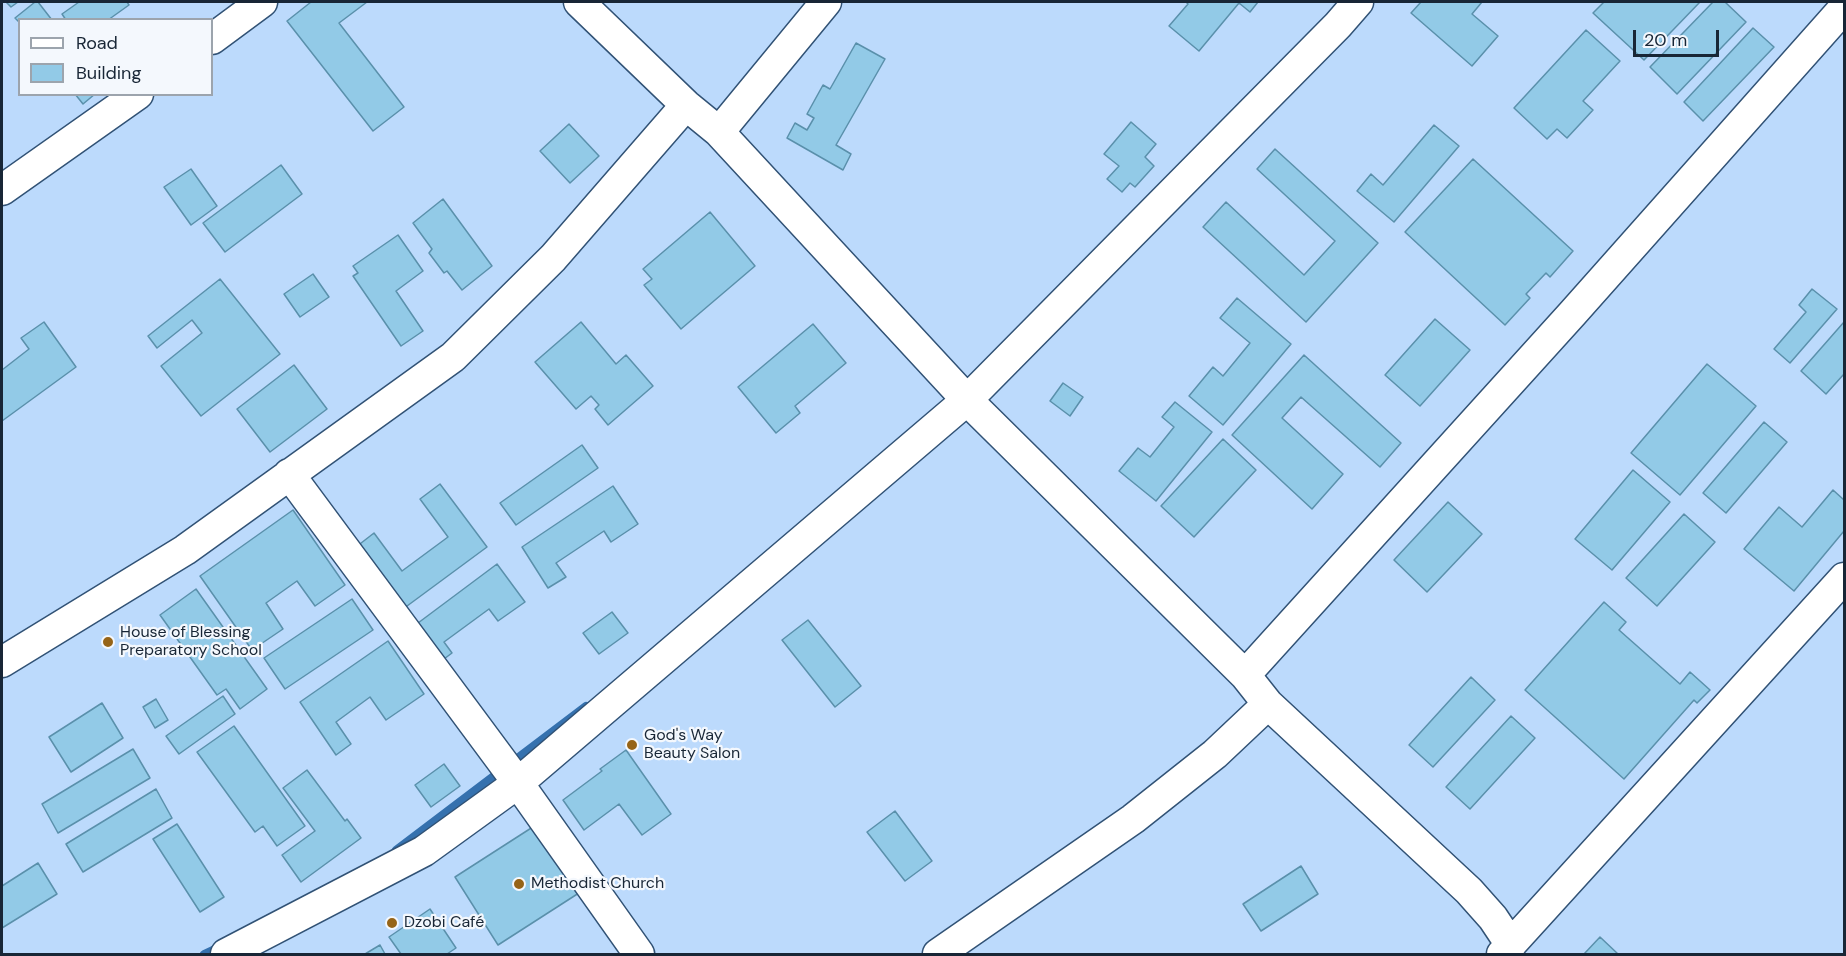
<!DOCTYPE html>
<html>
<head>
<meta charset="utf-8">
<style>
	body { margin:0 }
	#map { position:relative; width:1846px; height:956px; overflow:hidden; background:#bcdafc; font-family:"DM Sans",sans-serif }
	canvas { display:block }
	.frame { position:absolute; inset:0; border:3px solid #182636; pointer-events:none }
	.legend { position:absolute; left:18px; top:18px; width:195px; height:78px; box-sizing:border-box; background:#f4f8fd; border:2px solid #9ca4ad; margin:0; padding:8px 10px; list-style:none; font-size:18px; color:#182636 }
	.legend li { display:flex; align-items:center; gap:12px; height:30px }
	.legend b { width:30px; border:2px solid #9ca4ad }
	.scale { position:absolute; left:1633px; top:30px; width:86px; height:27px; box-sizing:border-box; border:3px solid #182636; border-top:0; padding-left:8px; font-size:18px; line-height:21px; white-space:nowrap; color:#182636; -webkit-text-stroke:4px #f4f8fd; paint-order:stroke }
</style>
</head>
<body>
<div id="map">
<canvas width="1846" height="956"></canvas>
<div class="frame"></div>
<ul class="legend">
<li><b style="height:8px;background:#fff"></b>Road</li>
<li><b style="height:16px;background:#92cae7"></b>Building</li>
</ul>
<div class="scale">20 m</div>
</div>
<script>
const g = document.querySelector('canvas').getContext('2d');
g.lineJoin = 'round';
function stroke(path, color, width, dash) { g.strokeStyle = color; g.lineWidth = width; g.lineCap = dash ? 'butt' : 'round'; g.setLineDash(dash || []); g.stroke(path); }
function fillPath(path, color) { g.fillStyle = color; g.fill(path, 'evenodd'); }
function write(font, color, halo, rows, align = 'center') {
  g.font = font + ' "DM Sans",sans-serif'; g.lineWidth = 4.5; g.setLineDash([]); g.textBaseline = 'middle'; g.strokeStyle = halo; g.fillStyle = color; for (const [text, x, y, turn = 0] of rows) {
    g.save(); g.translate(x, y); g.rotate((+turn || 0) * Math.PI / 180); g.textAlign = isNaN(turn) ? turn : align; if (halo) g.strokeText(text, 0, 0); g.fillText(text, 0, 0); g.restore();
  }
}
const stream = new Path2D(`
	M396,850l190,-144
	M204,954l17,-8`);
const building = new Path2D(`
	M6,2h12l-7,5z
	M35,2h3l14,18h-32v3l-5,-5z
	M79,2h48l2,3 -21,15h-42l-4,-6z
	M311,2h56l-28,21 65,84 -31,24 -86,-110z
	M1186,2h72l-8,10 -11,-9 -40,48 -30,-25 19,-22z
	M1421,2h61l-10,12 26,22 -26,30 -61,-53z
	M1604,2h96l-56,58 -51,-47z
	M1713,2h12l21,20 -69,72 -27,-27z
	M1753,28l21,19 -71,74 -19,-19z
	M1586,30l34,31 -37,40 10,9 -26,28 -10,-9 -10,10 -33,-31z
	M856,43l29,16 -49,86 15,9 -8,16 -56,-32 8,-15 12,7 7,-12 -7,-4 16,-29 7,4z
	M75,94h20l-12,10z
	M1131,122l25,22 -11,13 9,9 -19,21 -5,-4 -8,9 -15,-13 12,-13 -15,-12z
	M569,124l30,32 -29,27 -30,-32z
	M1434,125l25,21 -65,76 -37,-31 14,-17 12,11z
	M1275,149l103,94 -72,79 -103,-95 23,-25 78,73 31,-34 -78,-72z
	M1473,159l100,92 -23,26 -4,-4 -20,21 4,4 -25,27 -100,-93z
	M281,165l21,29 -77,58 -22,-29z
	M191,169l26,37 -26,19 -27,-38z
	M443,199l49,67 -30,24 -15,-19 -3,2 -15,-20 3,-4 -19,-26z
	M710,212l45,54 -74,63 -37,-44 8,-6 -9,-10z
	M398,235l25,36 -27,20 27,40 -22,15 -48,-70 5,-3 -5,-7z
	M313,274l16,23 -29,20 -16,-23z
	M220,279l60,75 -79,62 -40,-50 41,-33 -10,-13 -35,28 -9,-12z
	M1812,289l25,20 -47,54 -16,-14 32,-37 -7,-7z
	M1237,298l54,46 -68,81 -34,-29 24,-29 10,9 27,-33 -30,-25z
	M1435,319l35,31 -50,56 -35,-31z
	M44,322l32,45 -74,54v-51l27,-21 -8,-11z
	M581,322l35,42 10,-9 27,31 -45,39 -13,-16 4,-4 -8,-9 -15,13 -41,-47z
	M1844,322v52l-18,20 -25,-23z
	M813,324l33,39 -51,43 5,7 -24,20 -38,-46z
	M1304,355l97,88 -21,24 -79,-70 -19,21 61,56 -31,35 -80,-74z
	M1707,364l49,42 -76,89 -49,-42z
	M294,365l33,44 -57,43 -33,-43z
	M1063,383l20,14 -13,19 -20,-15z
	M1175,402l37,30 -56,69 -37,-30 19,-23 12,9 24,-30 -12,-10z
	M1764,422l23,20 -61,71 -23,-20z
	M1223,439l33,31 -62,67 -33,-31z
	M582,445l16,23 -82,57 -16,-22z
	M1633,470l37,32 -58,68 -37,-31z
	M440,484l47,63 -84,62 -47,-62 18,-14 28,38 46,-34 -28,-38z
	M613,486l25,38 -27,18 -7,-11 -48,32 10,14 -18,11 -26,-41z
	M1833,490l11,10v31l-50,60 -50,-42 35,-42 23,20z
	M1448,502l34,32 -55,58 -33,-32z
	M293,510l52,75 -30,21 -18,-25 -31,22 17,26 -31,21 -52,-74z
	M1684,514l31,28 -58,64 -31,-28z
	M497,564l28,38 -27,19 -9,-12 -45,33 8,11 -12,9 -26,-36z
	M196,589l71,100 -27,20 -14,-20 -9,6 -57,-80z
	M352,599l21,31 -88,59 -21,-31z
	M1604,602l22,20 -7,8 61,54 10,-12 20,18 -13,13 -3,-3 -70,79 -99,-89z
	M612,612l16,21 -29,21 -16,-21z
	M808,620l53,66 -26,21 -53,-67z
	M388,641l36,53 -38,26 -16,-23 -34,25 15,22 -15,11 -36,-53z
	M1471,677l24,23 -62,67 -24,-22z
	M223,696l12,18 -56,40 -13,-18z
	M156,699l12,21 -13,8 -12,-21z
	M102,703l21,35 -52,34 -22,-35z
	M1511,716l24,22 -65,71 -24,-22z
	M234,726l71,100 -28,20 -14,-20 -8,6 -58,-80z
	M133,749l17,29 -92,55 -16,-29z
	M626,750l45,64 -29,21 -23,-31 -35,26 -21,-30 39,-29 -2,-2z
	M444,764l16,22 -29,21 -16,-22z
	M307,770l38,51 2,-2 14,19 -60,44 -19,-27 33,-24 -32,-43z
	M156,789l16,29 -89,54 -17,-28z
	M895,811l37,50 -27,20 -38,-49z
	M539,823l43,68 -84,54 -43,-68z
	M177,824l47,73 -24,15 -47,-73z
	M38,863l19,31 -55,34v-42z
	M1301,866l17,28 -57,37 -18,-27z
	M430,909l26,39 -9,6h-46l-12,-17z
	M1600,937l18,17h-34z
	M380,945l5,9h-20z`);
const minor = new Path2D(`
	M579,2l107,103 33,27 248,268 278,275 23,29 201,187 24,27 18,27
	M212,39l50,-37
	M719,132l107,-130
	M2,190l136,-96
	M289,474l229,309 121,171
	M2,662l183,-112 268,-193 100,-99 133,-153
	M1245,675l327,-361 272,-306
	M226,954l198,-103 94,-68 449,-383 371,-375 20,-23
	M938,954l195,-135 82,-65 53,-50
	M1502,954l342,-376`);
const markers = [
	[108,642,6,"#966417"],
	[632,745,6,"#966417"],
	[519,884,6,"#966417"],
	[392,923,6,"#966417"]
];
const poiNames = [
	["House of Blessing",120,633],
	["Preparatory School",120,651],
	["God's Way",644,736],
	["Beauty Salon",644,754],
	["Methodist Church",531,884],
	["Dzobi Café",404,923]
];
stroke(stream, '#3571ae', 8);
fillPath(building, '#92cae7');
stroke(building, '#5a90ab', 1.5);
stroke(minor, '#315275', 33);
stroke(minor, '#fff', 30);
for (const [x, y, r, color] of markers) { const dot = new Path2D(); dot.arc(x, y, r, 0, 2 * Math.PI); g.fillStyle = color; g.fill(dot); stroke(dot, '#f4f8fd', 2); }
write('16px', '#182636', '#f4f8fd', poiNames, 'left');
</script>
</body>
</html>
